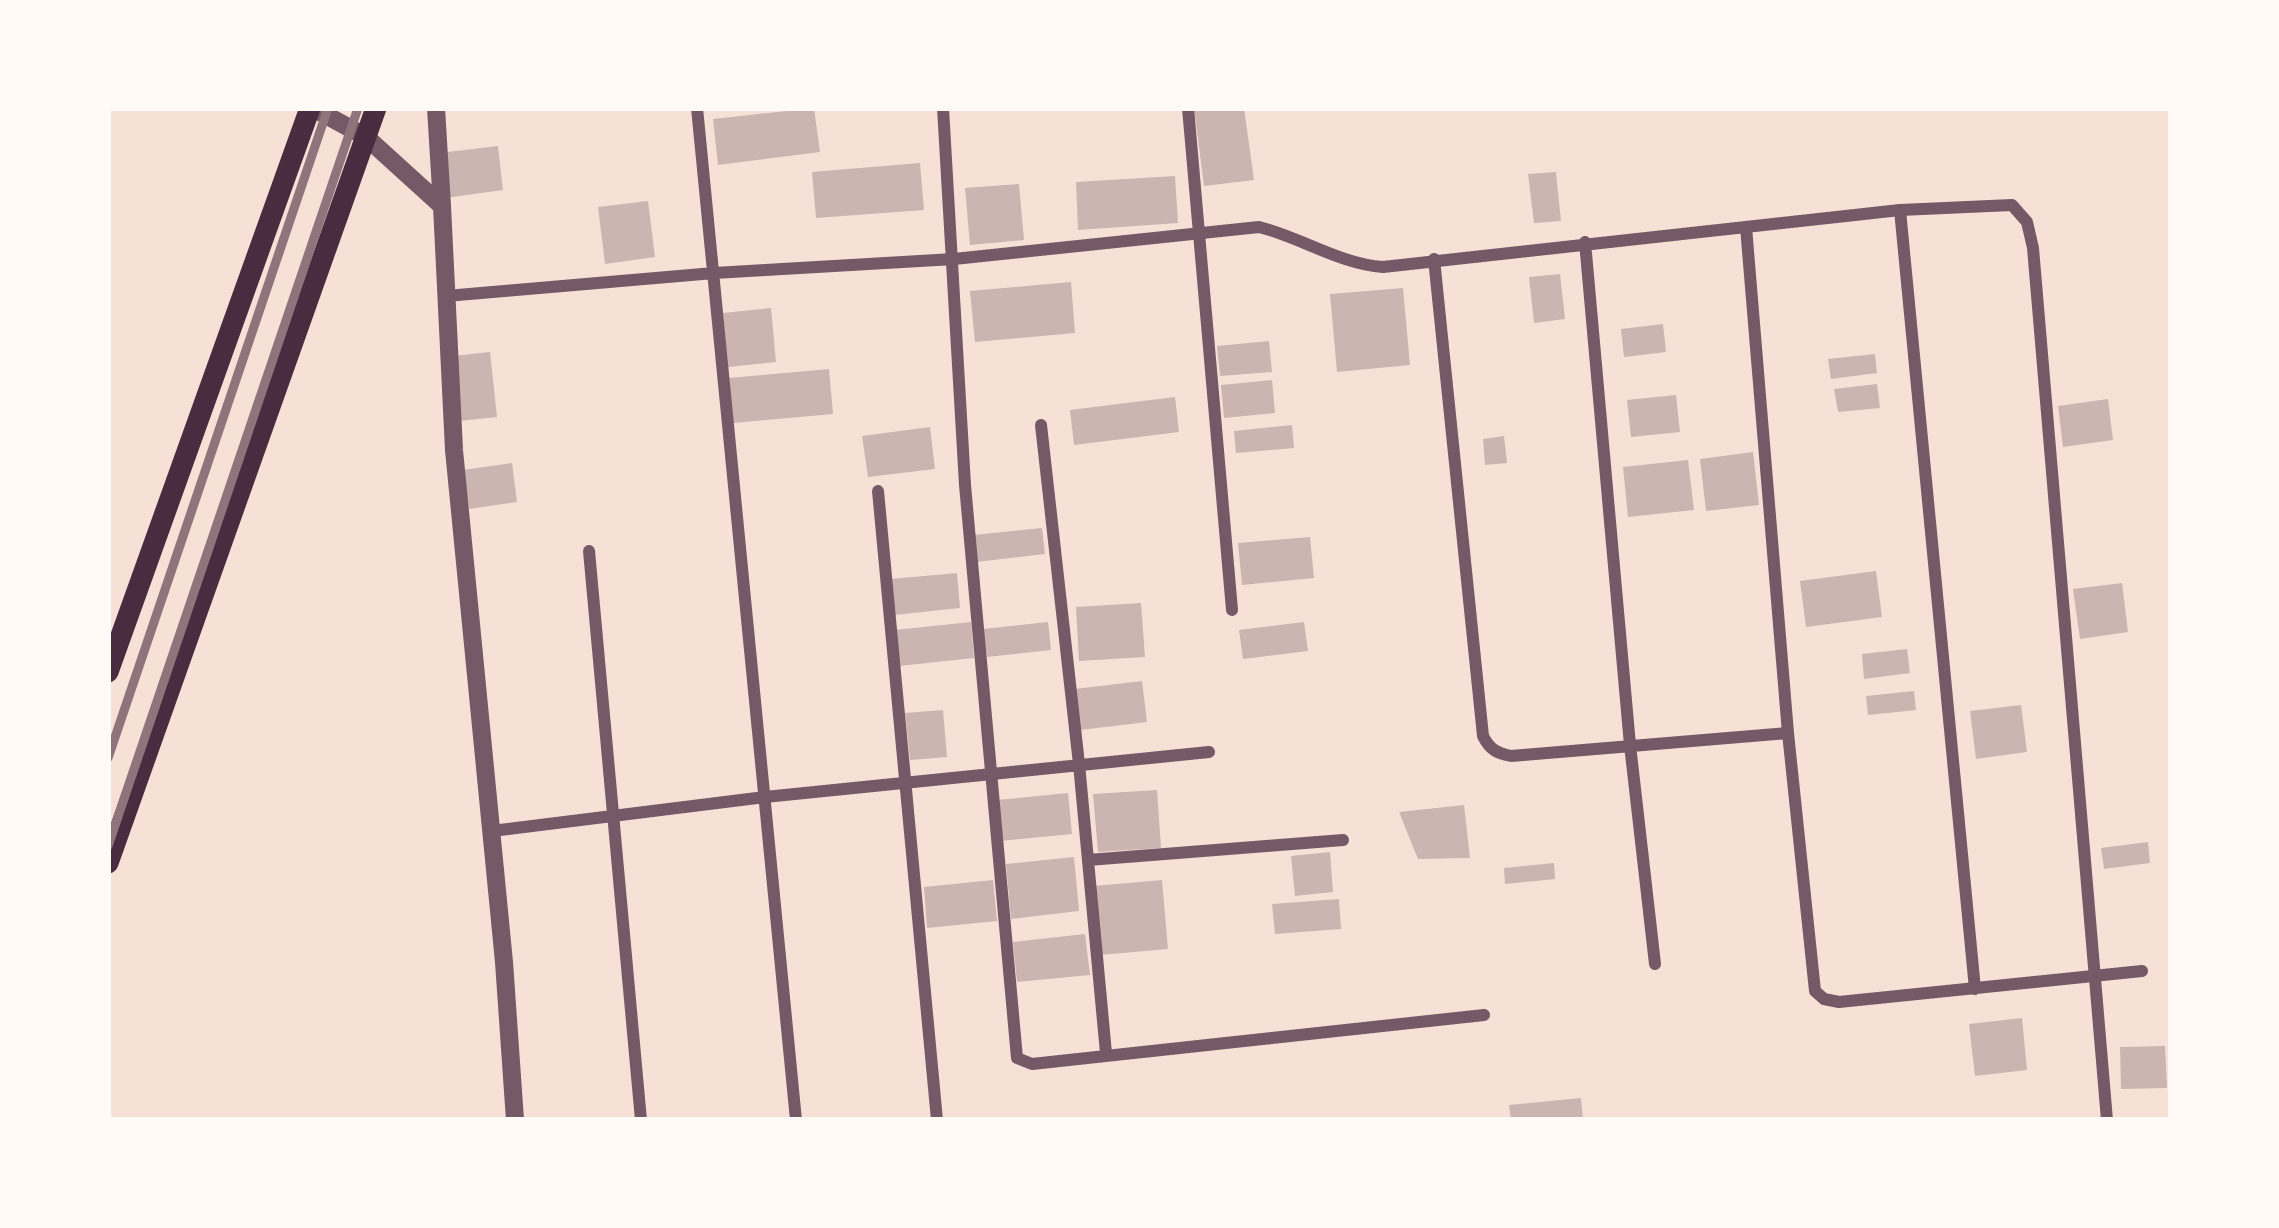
<!DOCTYPE html>
<html>
<head>
<meta charset="utf-8">
<style>
	body { margin:0 }
	#map { position:relative; width:2279px; height:1228px; overflow:hidden; background:#f7e1d7; font-family:Montserrat,sans-serif }
	canvas { display:block }
	.frame { position:absolute; inset:0; border:111px solid #fffaf5; pointer-events:none }
</style>
</head>
<body>
<div id="map">
<canvas width="2279" height="1228"></canvas>
<div class="frame"></div>
</div>
<script>
const g = document.querySelector('canvas').getContext('2d');
g.lineJoin = 'round';
function fillPath(path, color) { g.fillStyle = color; g.fill(path, 'evenodd'); }
function stroke(path, color, width, dash) { g.strokeStyle = color; g.lineWidth = width; g.lineCap = dash ? 'butt' : 'round'; g.setLineDash(dash || []); g.stroke(path); }
const building = new Path2D(`
	M814,108l6,44 -102,13 -5,-46z
	M1194,108h50l10,72 -50,6z
	M498,146l5,44 -58,8 -6,-45z
	M920,163l4,47 -108,8 -4,-46z
	M1556,172l5,49 -27,2 -6,-49z
	M1175,176l3,47 -100,7 -2,-48z
	M1019,184l5,56 -54,5 -5,-57z
	M648,201l7,56 -50,7 -7,-57z
	M1560,274l5,45 -31,4 -5,-46z
	M1071,282l4,51 -100,9 -5,-51z
	M1403,288l7,77 -73,7 -7,-78z
	M771,308l5,54 -48,5 -5,-54z
	M1663,324l3,28 -42,5 -3,-28z
	M1269,341l3,31 -52,4 -3,-30z
	M490,352l7,65 -38,4 -6,-65z
	M1875,354l2,19 -46,6 -3,-20z
	M829,369l4,45 -100,9 -4,-45z
	M1272,380l3,33 -51,5 -3,-33z
	M1877,384l3,24 -42,4 -4,-23z
	M1676,395l4,37 -49,5 -4,-37z
	M1175,397l4,35 -105,13 -4,-35z
	M2108,399l5,41 -50,7 -5,-41z
	M1292,425l2,23 -58,5 -2,-22z
	M930,427l5,42 -67,8 -6,-41z
	M1504,436l3,27 -22,2 -2,-26z
	M1753,452l6,53 -53,6 -6,-52z
	M1688,460l6,50 -66,7 -5,-50z
	M512,463l5,39 -48,7 -6,-39z
	M1042,528l3,26 -69,8 -3,-27z
	M1310,537l4,41 -72,7 -4,-42z
	M1876,571l6,46 -76,10 -6,-46z
	M957,573l3,35 -66,7 -3,-36z
	M2122,583l6,49 -48,7 -7,-50z
	M1141,603l4,54 -66,4 -3,-54z
	M971,622l3,36 -75,8 -4,-36z
	M1048,622l3,28 -64,7 -4,-28z
	M1304,622l4,29 -65,8 -4,-29z
	M1907,649l3,24 -46,6 -2,-25z
	M1142,681l5,41 -67,8 -5,-41z
	M1914,691l2,19 -48,5 -2,-19z
	M2021,705l6,47 -51,7 -6,-48z
	M943,710l4,47 -37,3 -5,-47z
	M1157,790l4,58 -63,4 -5,-58z
	M1068,793l4,41 -72,7 -3,-41z
	M1464,805l6,53 -52,1 -19,-47z
	M2148,842l2,21 -46,6 -3,-21z
	M1330,852l3,40 -38,4 -4,-40z
	M1074,857l5,54 -68,8 -5,-55z
	M1554,863l1,16 -50,5 -1,-16z
	M993,880l4,41 -70,7 -3,-41z
	M1162,880l6,69 -68,6 -6,-69z
	M1339,899l2,30 -66,5 -3,-30z
	M1085,934l5,41 -73,7 -4,-40z
	M2022,1018l5,52 -52,6 -6,-52z
	M2165,1046l2,42 -46,1 -1,-42z
	M1581,1098l2,22h-72l-2,-15z`);
const minor = new Path2D(`
	M697,108l99,1012
	M943,108l22,377 52,573 15,6 452,-49
	M1188,108l44,502
	M1746,227l42,506 27,258 9,8 15,3 303,-31
	M1585,242l45,503 25,219
	M1434,259l49,477c7,14 14,17 28,20l277,-23
	M446,296l268,-23 240,-14 305,-32c41,10 81,37 124,40l517,-57
	M1041,425l38,339 27,289
	M878,491l59,629
	M589,551l52,569
	M492,831l273,-34 444,-45
	M1088,860l255,-20
	M1975,989l-75,-779 112,-5 15,17 6,26 74,872`);
const tertiary = new Path2D(`
	M313,108l53,29 76,69 12,244 50,512 11,158
	M436,108l6,98`);
const secondary = new Path2D(`
	M108,672l202,-564
	M108,863l268,-755`);
const rail = new Path2D(`
	M108,758l220,-650
	M108,846l250,-738`);
fillPath(building, '#ccb4b1');
stroke(minor, '#755966', 12);
stroke(tertiary, '#755966', 18);
stroke(secondary, '#4a2c40', 21);
stroke(rail, '#8f747c', 9);
</script>
</body>
</html>
